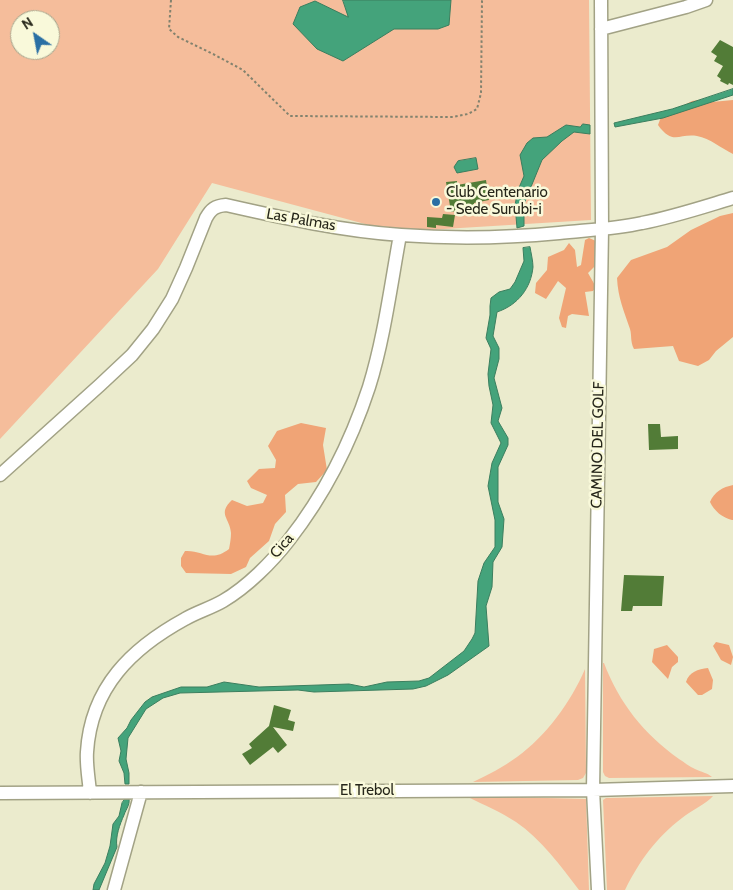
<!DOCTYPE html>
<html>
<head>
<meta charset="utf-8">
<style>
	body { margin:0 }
	#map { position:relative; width:733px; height:890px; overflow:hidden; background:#ebebcd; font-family:Cabin,sans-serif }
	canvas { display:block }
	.north { position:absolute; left:10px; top:10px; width:50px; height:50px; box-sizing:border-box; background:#f9f9da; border:1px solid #a5a58d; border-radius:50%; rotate:327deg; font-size:14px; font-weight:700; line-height:20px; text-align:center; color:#26261a }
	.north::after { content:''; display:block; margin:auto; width:18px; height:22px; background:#2a6fa4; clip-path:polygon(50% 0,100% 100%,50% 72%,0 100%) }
</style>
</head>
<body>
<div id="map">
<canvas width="733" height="890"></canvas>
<div class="north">N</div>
</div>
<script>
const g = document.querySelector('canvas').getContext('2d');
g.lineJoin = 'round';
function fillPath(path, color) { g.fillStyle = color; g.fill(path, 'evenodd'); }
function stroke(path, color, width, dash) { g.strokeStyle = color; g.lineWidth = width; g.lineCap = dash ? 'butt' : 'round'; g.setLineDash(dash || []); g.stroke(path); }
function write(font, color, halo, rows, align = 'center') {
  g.font = font + ' Cabin,sans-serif'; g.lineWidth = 5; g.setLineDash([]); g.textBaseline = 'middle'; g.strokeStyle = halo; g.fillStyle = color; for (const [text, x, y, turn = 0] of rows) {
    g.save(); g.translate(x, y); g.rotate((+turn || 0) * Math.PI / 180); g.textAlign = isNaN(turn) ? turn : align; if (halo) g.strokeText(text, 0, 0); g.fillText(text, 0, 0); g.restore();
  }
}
const green = new Path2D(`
	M0,0h589l2,220 -196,12 -183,-49 -54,86 -158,170zM20,20h30v30h-30z
	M603,663h1c15,40 40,71 75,96 5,3 11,8 16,10 6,3 13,4 17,8l-103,1 -4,-2 -2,-4z
	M585,669l1,104 -3,5 -5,2 -105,2c15,-7 30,-15 44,-25 29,-21 54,-55 68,-88z
	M468,796l118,3 3,91h-10c-18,-24 -38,-51 -63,-68 -15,-10 -32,-17 -48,-25z
	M713,796c-6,7 -22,15 -31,22 -26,20 -42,42 -57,72h-18l-4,-90 3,-2z`);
const forest = new Path2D(`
	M704,99l8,3 21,-2v54c-11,-5 -23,-16 -36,-18 -18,-3 -24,10 -39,-11l3,-8 31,-16z
	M733,213v124l-17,14 -7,9 -11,6 -19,-5 -6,-15 -39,3c-4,-8 -2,-13 -4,-20 -6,-18 -12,-31 -13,-51l14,-18 36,-13 24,-17 29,-14z
	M589,238l7,3 4,20 -12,12 8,14 -3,4 -8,1 4,24 -17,-2 -4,2 -2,12 -4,-1 -3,-9 7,-30 -8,-7 -12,18 -11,-6 1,-10 11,-13 1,-13 16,-7 5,-7 6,7 2,17 4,-2 4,-25z
	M301,423l25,5 -3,17 4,25 -11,12 -18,2 -13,11 1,17 -11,12 -6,17 -19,17 -4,9 -15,7 -45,-1 -5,-7v-8l4,-7c18,-1 26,12 44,-2 1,-5 2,-11 2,-16 -1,-15 -14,-19 1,-33l15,6 16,-3 4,-8 -16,-7 -4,-7 12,-12 16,-1 1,-8 -8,-14 9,-15z
	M733,485v35h-1c-9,-2 -18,-9 -22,-18 4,-10 13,-15 23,-17z
	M716,642l13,3 4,12 -2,8 -10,-5 -8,-14z
	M667,645l11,12v5l-6,5 -4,12 -16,-17 2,-13z
	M708,668l5,12 -1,9 -10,6h-4l-12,-13c3,-10 12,-13 22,-14z`);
const water = new Path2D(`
	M343,0h108l-2,25 -11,4h-44l-51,32 -26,-12 -24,-25 7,-17 15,-6 33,16z
	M733,89v6l-70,23 -48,9 -1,-4 58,-14z
	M583,124l7,1v9l-16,-2 -12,9 -20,19 -18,44v22l-7,2 -2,-23 3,-15 6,-14 -4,-21 7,-12 6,-5 14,-1 19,-12 14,2z
	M476,158l2,11 -21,4 -3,-6 4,-6z
	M530,247c1,6 3,14 3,20 -2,21 -15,38 -36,45l-4,24 6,12v11l-5,19 8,30 -4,13 10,17v7l-10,22v35l6,17 -2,28 -9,15 -1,25 -6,19 3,40 -41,29 -22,11 -13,3 -99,3 -16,-2 -118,3 -17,5 -17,11 -18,29 -2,21 3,14v11h-4l-1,-11 -5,-12 2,-10 -3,-13 9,-10 4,-8 14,-18 7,-5 29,-10h26l17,-5 35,5 90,-3 15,3 23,-5 32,-1 10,-3 35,-27 8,-12 3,-6 3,-52 6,-18 11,-16v-27l-7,-34 4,-23 9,-20 -10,-20 2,-18 -4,-19 -1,-12 3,-25 -5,-11 4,-23v-9l1,-8 8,-6 11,-3 5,-7 9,-21 -1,-13z
	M125,799h4c1,6 -3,10 -5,16 -4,9 -9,22 -7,32l-18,43h-6l1,-6 11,-21 5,-17 3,-22 6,-8 3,-13z`);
const building = new Path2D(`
	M720,40l13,7v38l-4,-2 -1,2 -8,-4 1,-2 -4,-3 6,-10 -9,-5 3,-5 -6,-4z
	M486,180l3,20 -15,3v2l-13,2 1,3 -11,2 -5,-30 11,-1v4z
	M443,214l12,1 -2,12 -17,-2v3l-9,-1v-10l15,1z
	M648,424h12l1,13 17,-1v13l-29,1z
	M624,575l40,1 -2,30h-29l-1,5h-11z
	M274,705l17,5 -3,10 7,2 -2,9 -20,-4 14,18 -9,8 -5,-6 -23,18 -8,-11 10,-6 -3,-4 20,-18z`);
const path = new Path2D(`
	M171,0l-2,29 9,8 35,17 30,16 47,46 163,1 15,-3 9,-5 4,-16 1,-93`);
const minor = new Path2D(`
	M601,29l85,-22 20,-7
	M0,475l100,-90 32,-30 21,-26 19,-30 14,-31 20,-50c5,-9 9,-12 20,-13 57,13 116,26 175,30 53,4 105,3 158,-2 28,-3 56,-4 83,-10 31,-6 61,-16 91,-25
	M0,793l593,-3 140,-4
	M90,793c-1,-13 -4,-28 -3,-41 4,-65 45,-104 98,-133 12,-7 26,-11 38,-18 24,-14 49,-39 66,-61 36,-46 62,-98 80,-153 15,-48 22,-103 31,-152
	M114,890l27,-98
	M598,890l-5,-100 9,-561 -1,-229`);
const markers = [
	[436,202,5,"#2a6fa4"]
];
const poiNames = [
	["Club Centenario",446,193],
	["- Sede Surubi-i",446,210]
];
const streetNames = [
	["Las Palmas",301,220,10],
	["CAMINO DEL GOLF",598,445,-89],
	["Cica",282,546,-49],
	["El Trebol",367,791]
];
fillPath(green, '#f5bd9b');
fillPath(forest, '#f0a476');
fillPath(water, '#44a37b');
stroke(water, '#3b7e5e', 1);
fillPath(building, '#527c37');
stroke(minor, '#a2a285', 15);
stroke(path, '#82826e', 2, [2.5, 2.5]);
stroke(minor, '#fff', 12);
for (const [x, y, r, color] of markers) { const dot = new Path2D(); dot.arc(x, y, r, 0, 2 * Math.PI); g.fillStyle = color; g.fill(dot); stroke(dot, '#f9f9da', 2); }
write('15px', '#26261a', '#f9f9da', poiNames, 'left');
write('15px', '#26261a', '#f9f9da', streetNames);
</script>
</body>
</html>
